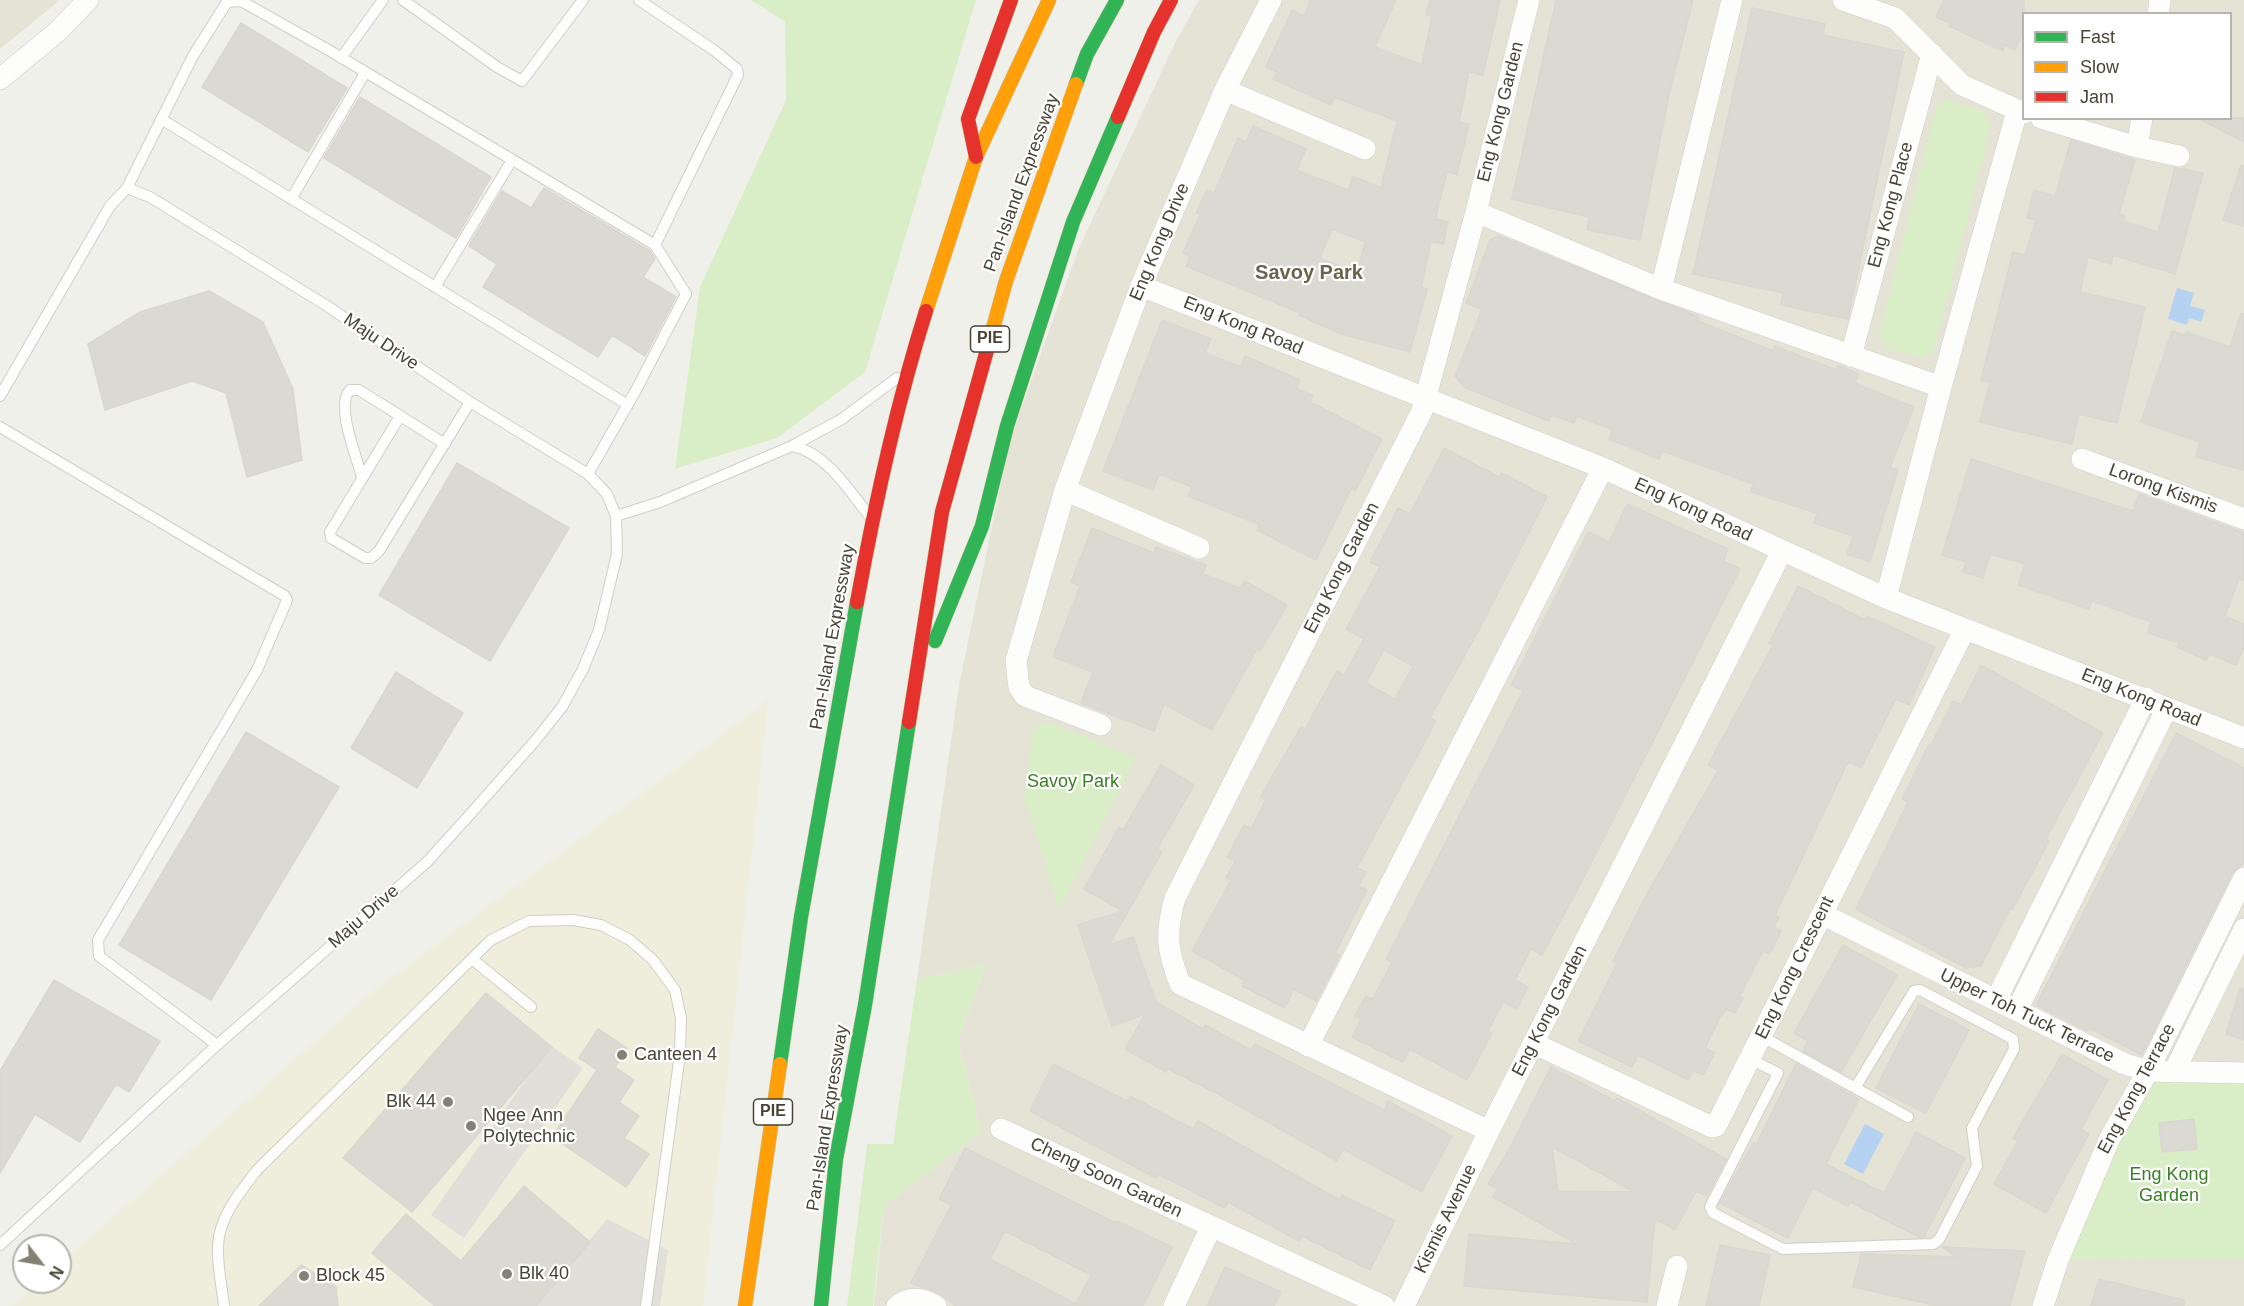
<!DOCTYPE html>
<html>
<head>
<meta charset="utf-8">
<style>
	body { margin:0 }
	#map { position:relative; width:2244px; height:1306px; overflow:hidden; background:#f0f0ea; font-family:Helvetica,sans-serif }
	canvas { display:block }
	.legend { position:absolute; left:2022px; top:12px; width:210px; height:108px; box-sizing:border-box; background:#fff; border:2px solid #b6b4ae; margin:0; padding:8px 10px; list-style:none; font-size:18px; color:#484335 }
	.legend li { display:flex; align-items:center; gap:12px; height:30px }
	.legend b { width:30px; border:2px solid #b6b4ae }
	.north { position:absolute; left:12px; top:1234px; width:60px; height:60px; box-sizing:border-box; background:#fff; border:2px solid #b6b4ae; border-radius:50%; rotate:121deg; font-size:16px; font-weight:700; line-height:24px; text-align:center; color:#484335 }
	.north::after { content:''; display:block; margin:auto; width:21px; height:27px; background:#838074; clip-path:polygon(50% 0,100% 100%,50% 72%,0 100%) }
</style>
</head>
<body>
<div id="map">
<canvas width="2244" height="1306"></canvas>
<ul class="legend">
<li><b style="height:8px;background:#30b455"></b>Fast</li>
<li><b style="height:8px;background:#ff9f0a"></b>Slow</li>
<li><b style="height:8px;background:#e5322d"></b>Jam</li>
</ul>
<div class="north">N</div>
</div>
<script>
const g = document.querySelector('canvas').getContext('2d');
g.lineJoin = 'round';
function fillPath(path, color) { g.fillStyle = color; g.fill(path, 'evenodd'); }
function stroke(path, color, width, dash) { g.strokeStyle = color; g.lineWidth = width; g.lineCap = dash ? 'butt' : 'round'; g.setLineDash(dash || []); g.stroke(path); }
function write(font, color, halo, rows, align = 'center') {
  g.font = font + ' Helvetica,sans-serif'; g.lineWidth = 4.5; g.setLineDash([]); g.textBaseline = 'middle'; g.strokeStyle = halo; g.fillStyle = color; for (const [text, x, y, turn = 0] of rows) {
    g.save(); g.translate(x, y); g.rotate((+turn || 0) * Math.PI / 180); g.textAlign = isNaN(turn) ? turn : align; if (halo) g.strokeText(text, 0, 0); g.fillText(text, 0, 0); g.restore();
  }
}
const residential = new Path2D(`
	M0,0h60l-60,49z
	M1199,0h1045v1306h-1370l10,-101 97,-73 -23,-91 27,-76 -68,14 42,-294 51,-245 68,-190 97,-207zM2024,14h206v104h-206z`);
const education = new Path2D(`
	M768,701l-65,605h-692l27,-24h22v-19l317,-275z`);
const green = new Path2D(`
	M751,0h225l-111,372 -88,66 -102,31 25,-182 86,-187 -1,-78z
	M1946,100l37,11 8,14 -57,224 -11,9 -37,-10 -7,-14 58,-229z
	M1047,722l89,36 -77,152 -34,-111 8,-69z
	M985,965l-27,76 23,91 -97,73 -11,101h-26l20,-162h26l24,-165z
	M2146,1072l98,3v184l-188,1z`);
const parking = new Path2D(`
	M550,1045l33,23 -119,170 -33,-23z
	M607,1219l61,31 -8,56h-124z`);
const water = new Path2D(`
	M2177,288l17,5 -4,13 15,4 -4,12 -12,-4 -2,7 -19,-6z
	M1865,1124l19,10 -21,40 -19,-10z`);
const building = new Path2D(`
	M1311,0h85l-21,47 47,18 10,-49 -6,-2 4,-14h70l-17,75 -14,-3 -10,50 10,2 -12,50 -10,-2 -12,47 13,3 -5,22 -12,-2 -10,45 6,2 -17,63 -69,-18 -42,-19 1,-2 -114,-47 4,-10 -7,-3 17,-39 -4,-1 11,-23 7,3 24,-55 8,4 7,-16 53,23 -9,21 51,20 5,-14 28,12 16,-67 -63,-24 -3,8 -58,-26 4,-7 -11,-5 26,-57 12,6zM1332,229l33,13 -8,31 -37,-15z
	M1556,0h137l-24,95 -29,145 -53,-10 2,-13 -77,-18z
	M1944,0h80v30l-9,20 -10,-5 -2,6 -54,-25 1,-3 -14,-6z
	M1752,8l73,16 -2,11 81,17 -56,267 -67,-14 2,-12 -90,-19z
	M241,23l106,65 -39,64 -106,-65z
	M360,97l131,80 -35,61 -132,-80z
	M2198,118h46v24z
	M2071,140l64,20 -16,54 6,2 -2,5 35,11 17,-64 28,5 -28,101 -62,-19 -2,9 -23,-7 -8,35 65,15 -28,116 -38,-9 -7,30 -92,-22 10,-40 -9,-2 32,-128 12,3 11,-35 -9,-2 7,-28 21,6z
	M2241,165l3,1v60l-21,-6z
	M544,188l106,63 5,8 -12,18 33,20 -31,59 -33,-21 -14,22 -115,-70 14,-23 -28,-18 33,-55 29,17z
	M1499,236l200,81 -1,4 75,30 2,-5 61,24 2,-5 21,9 -4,9 59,24 -24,60 8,3 -28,92 -23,-8 6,-18 -39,-13 3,-10 -66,-21 2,-8 -91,-33 -3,8 -50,-20 4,-9 -36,-14 -3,7 -22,-8 -3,6 -85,-34 -9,-11 27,-67 -16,-6 24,-63z
	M209,291l54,31 30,67 9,71 -55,17 -21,-84 -34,-12 -87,29 -17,-66 52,-32z
	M2241,313l3,1v156l-48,-13 4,-15 -59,-20 31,-91 13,4 1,-3 44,15z
	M1162,320l49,19 -6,14 36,14 4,-11 55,24 -4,9 17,6 -3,7 72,37 -27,52 -4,-2 -35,71 -59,-30 3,-5 -72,-29 4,-9 -33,-13 -6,16 -50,-19z
	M1444,448l55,29 3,-4 45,24 -67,131 -50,90 6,3 -79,147 9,4 -7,14 8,4 -32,63 5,2 -24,46 -22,-12 -9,19 -43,-22 2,-6 -52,-29 39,-71 -5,-2 9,-17 -8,-4 17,-32 7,4 15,-30 -5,-3 40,-69 4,2 32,-58 7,4 20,-36 -18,-10 34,-62 -10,-5 28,-54 12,6zM1384,650l29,16 -18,33 -29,-16z
	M1971,459l162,52 6,-17 105,39v48l-5,-2 -14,37 19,8v22l-8,19 -27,-11 -3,6 -29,-13 2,-4 -31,-10 3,-11 -59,-21 -3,8 -71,-24 7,-21 -35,-10 -7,24 -20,-6 3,-10 -24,-7z
	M457,463l112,65 -79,133 -111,-66z
	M1627,504l101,45 -5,12 17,8 -162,320 -36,66 -11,-6 -16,31 13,7 -11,22 -14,-7 -15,29 4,2 -25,47 -57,-31 -7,13 -51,-25 9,-18 -6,-3 11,-20 7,3 19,-37 -6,-3 137,-268 -12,-6 77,-153 21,10z
	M1092,528l62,25 2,-6 50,18 -3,9 37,14 5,-7 42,24 -27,46 -3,-2 -45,81 -48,-26 -10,27 -73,-28 12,-31 -40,-15 27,-71 -9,-4z
	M1798,586l67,34 2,-4 68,31 -26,58 -13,-6 -35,69 -12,-6 -3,4 -71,149 4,2 -5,10 7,4 -11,23 -7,-3 -23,45 3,2 -8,15 -9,-4 -6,9 -15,30 10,5 -12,22 -10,-5 -5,10 -50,-25 -6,12 -54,-26 39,-78 -4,-2 30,-60 75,-131 -10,-5 65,-120 -4,-2z
	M1981,665l122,68 -57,106 3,2 -12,23 -25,46 -2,-1 -29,57 -15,2 -110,-59 52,-107 -6,-3 27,-55 2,1 22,-44 8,4z
	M396,672l67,41 -46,75 -66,-40z
	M246,732l93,55 -128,213 -92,-55z
	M2176,733l68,35v95l-11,9 -91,183 -53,-27 -2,3 -51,-26z
	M1161,765l33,20 -37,64 5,3 -53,93 24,-8 23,65 47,27 2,-4 46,25 4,-6 129,66 4,-9 64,35 -30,56 -79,-43 -6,12 -121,-68 -48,-24 -2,3 -41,-23 20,-35 -33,12 -34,-101 45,-14 -39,-22 35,-62 4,3z
	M1843,945l54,30 -56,97 -38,-21 5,-10 -14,-8z
	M54,980l106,61 -31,51 -13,-8 -36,58 -45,-28 -35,59v-102z
	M2240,989h4v51l-18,-6z
	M486,993l66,54 -140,165 -69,-54z
	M1919,1004l50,26 -43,83 -50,-25z
	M598,1029l29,19 -12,19 19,13 -15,22 20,14 -15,22 25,16 -23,33 -74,-50 45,-67 -18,-12z
	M2062,1054l46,26 -27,49 8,5 -43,79 -52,-29 24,-43 -5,-3z
	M1053,1064l74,37 3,-5 63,33 5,-8 142,79 2,-5 53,26 -25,49 -68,-34 -3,5 -71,-39 -3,6 -67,-34 -2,4 -126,-67z
	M1796,1064l63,35 -33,65 58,29 32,-61 49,26 -41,79h-5l-69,-35 -2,4 -35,-18 -25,50 -68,-35 33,-60 3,2z
	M1551,1067l64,34 2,-3 109,61 -19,37 -11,-5 -21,39 -20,-11 -8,83 -183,-16 5,-52 108,10 -84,-47 5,-8 -10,-5 17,-27zM1552,1147l83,45 -77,-1z
	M2194,1119l3,30 -35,3 -3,-29z
	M965,1148l151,75 1,-2 55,26 -29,59h-187l-19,-14 -26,-9 40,-78 -12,-6zM1005,1231l86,44 -15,29 -86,-45z
	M524,1186l66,56 -54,64h-101l-63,-53 34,-39 55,47z
	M1720,1245l50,10 -11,51h-53z
	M1942,1247l83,4 -15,55h-72l-85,-19 8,-33 96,3z
	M301,1265l35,22 2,19h-79z
	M1225,1267l56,25 -7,14h-67z
	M2099,1279l85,21v6h-93z`);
const lane = new Path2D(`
	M403,0l94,67 25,14 61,-81
	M639,0l76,51 22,18 1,6 -83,170
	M341,58l42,-58
	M161,119l467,286
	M291,199l74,-126
	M435,287l77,-127
	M0,396l110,-190 17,-18 66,-132 34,-54 14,-1 91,51 323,193 31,49 -51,98 -47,82
	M400,416l-70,116 1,6 34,20h6l8,-7 91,-149
	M0,427l285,169 2,4 -30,70 -159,270 1,16 118,89
	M792,446c34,7 55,42 76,68
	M362,477c-5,-19 -27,-72 -12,-87h9l86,54
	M616,516l44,-14 132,-56 50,-27 55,-41
	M472,959l59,48
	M1761,1036l147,81
	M1750,1059l28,14 -68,134 3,6 70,36 150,-5 6,-4 38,-74 -5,-38 42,-79 -1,-10 -93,-49 -6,1 -59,97
	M0,1245l217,-200 210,-183 46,-51 62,-70 27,-34 21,-38 16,-39 18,-76 -1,-38 -9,-22 -19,-20 -118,-72 -146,-98 -174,-107 -23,-9
	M224,1306c-2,-19 -7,-41 -6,-60 1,-30 23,-55 40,-77l233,-229 38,-19 44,-1 28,5 29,15 23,20 22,30 6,28 -1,36 -34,252`);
const street = new Path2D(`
	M1843,0l52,18 67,67 62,28
	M2158,14l2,-14
	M0,79l57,-47 31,-32
	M1225,90l140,59
	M2041,118l96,29 42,9
	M2137,147l5,-29
	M1476,212l185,77 280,98
	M1141,286l462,182 283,130 358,140
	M1661,289l71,-289
	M1851,356l81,-302
	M2082,459l162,60
	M1065,490l134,58
	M1886,598l55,-211 76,-276
	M1101,725l-76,-29 -6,-9 -3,-26 49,-171 76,-204 84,-196 46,-90
	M1822,914l303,150 23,7 96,2
	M1996,1000l150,-302
	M2017,1010l150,-302
	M1533,1043l179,84 4,-1 249,-497
	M1308,1046l295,-578
	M2174,1072l70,-143
	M1001,1129l383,177
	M1489,1131l-309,-147c-13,-34 -15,-50 -5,-86l247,-487 54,-199 53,-212
	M897,1306c13,-10 26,-8 39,0
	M1174,1306l37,-79
	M1404,1306l85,-175 293,-580
	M1667,1306l10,-40
	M2043,1306l15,-46 52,-122 38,-67 96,-193`);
const fast = new Path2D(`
	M1076,84l11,-30 30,-54
	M935,641l47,-115 25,-100 66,-204 45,-105
	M780,1064l21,-147 56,-315
	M821,1306l15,-147 29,-154 44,-283`);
const slow = new Path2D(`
	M926,311l50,-154 73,-157
	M989,343l17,-62 70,-197
	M745,1306l35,-242`);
const jam = new Path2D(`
	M1118,117l36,-85 17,-32
	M976,157l-8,-38 43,-119
	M857,602c18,-99 39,-196 69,-291
	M909,722l33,-210 47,-169`);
const markers = [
	[622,1055,6,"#838074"],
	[448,1102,6,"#838074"],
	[471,1126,6,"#838074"],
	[507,1274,6,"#838074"],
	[304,1276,6,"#838074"]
];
const shields = [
	[990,339,39],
	[773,1112,39]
];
const shieldNames = [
	["PIE",990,339],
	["PIE",773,1112]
];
const streetNames = [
	["Eng Kong Garden",1501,112,-76],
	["Pan-Island Expressway",1022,183,-70],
	["Eng Kong Place",1891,205,-75],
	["Eng Kong Drive",1160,242,-67],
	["Eng Kong Road",1243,326,22],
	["Maju Drive",381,342,34],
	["Lorong Kismis",2163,489,20],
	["Eng Kong Road",1693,510,25],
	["Eng Kong Garden",1342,568,-63],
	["Pan-Island Expressway",833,637,-80],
	["Eng Kong Road",2141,698,22],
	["Maju Drive",364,917,-41],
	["Eng Kong Crescent",1795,968,-64],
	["Eng Kong Garden",1550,1011,-63],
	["Upper Toh Tuck Terrace",2027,1016,26],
	["Eng Kong Terrace",2137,1089,-62],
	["Pan-Island Expressway",828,1118,-81],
	["Cheng Soon Garden",1106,1178,25],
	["Kismis Avenue",1446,1219,-64]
];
const parkNames = [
	["Savoy Park",1073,782],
	["Eng Kong",2169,1175],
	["Garden",2169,1196]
];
const poiNames = [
	["Canteen 4",634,1055],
	["Blk 44",436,1102,"right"],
	["Ngee Ann",483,1116],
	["Polytechnic",483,1137],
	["Blk 40",519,1274],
	["Block 45",316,1276]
];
const neighbourhoodNames = [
	["Savoy Park",1309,273]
];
fillPath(residential, '#e5e3d6');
fillPath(education, '#efeddb');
fillPath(green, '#d9eec7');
fillPath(parking, '#e0dfd9');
fillPath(water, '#b6d2f2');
fillPath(building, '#dad9d2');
stroke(building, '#d9d7cf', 1.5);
stroke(lane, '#cfcec7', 12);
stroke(street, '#cfcec7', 22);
stroke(fast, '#cbc2a2', 15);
stroke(slow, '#cbc2a2', 15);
stroke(jam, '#cbc2a2', 15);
stroke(lane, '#fdfdfc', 10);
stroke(street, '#fdfdfc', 21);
stroke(fast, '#30b455', 14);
stroke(slow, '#ff9f0a', 14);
stroke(jam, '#e5322d', 14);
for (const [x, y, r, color] of markers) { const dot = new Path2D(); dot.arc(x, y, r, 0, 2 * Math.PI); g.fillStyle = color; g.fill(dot); stroke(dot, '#fff', 2); }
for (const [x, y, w] of shields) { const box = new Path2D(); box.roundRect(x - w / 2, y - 13, w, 26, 4.5); g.fillStyle = '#fff'; g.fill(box); stroke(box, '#484335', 1.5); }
write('bold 16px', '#484335', null, shieldNames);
write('18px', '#484335', '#fff', streetNames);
write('18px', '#397f23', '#fff', parkNames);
write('18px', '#484335', '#fff', poiNames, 'left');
write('bold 20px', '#6b634b', '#fff', neighbourhoodNames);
</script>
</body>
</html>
